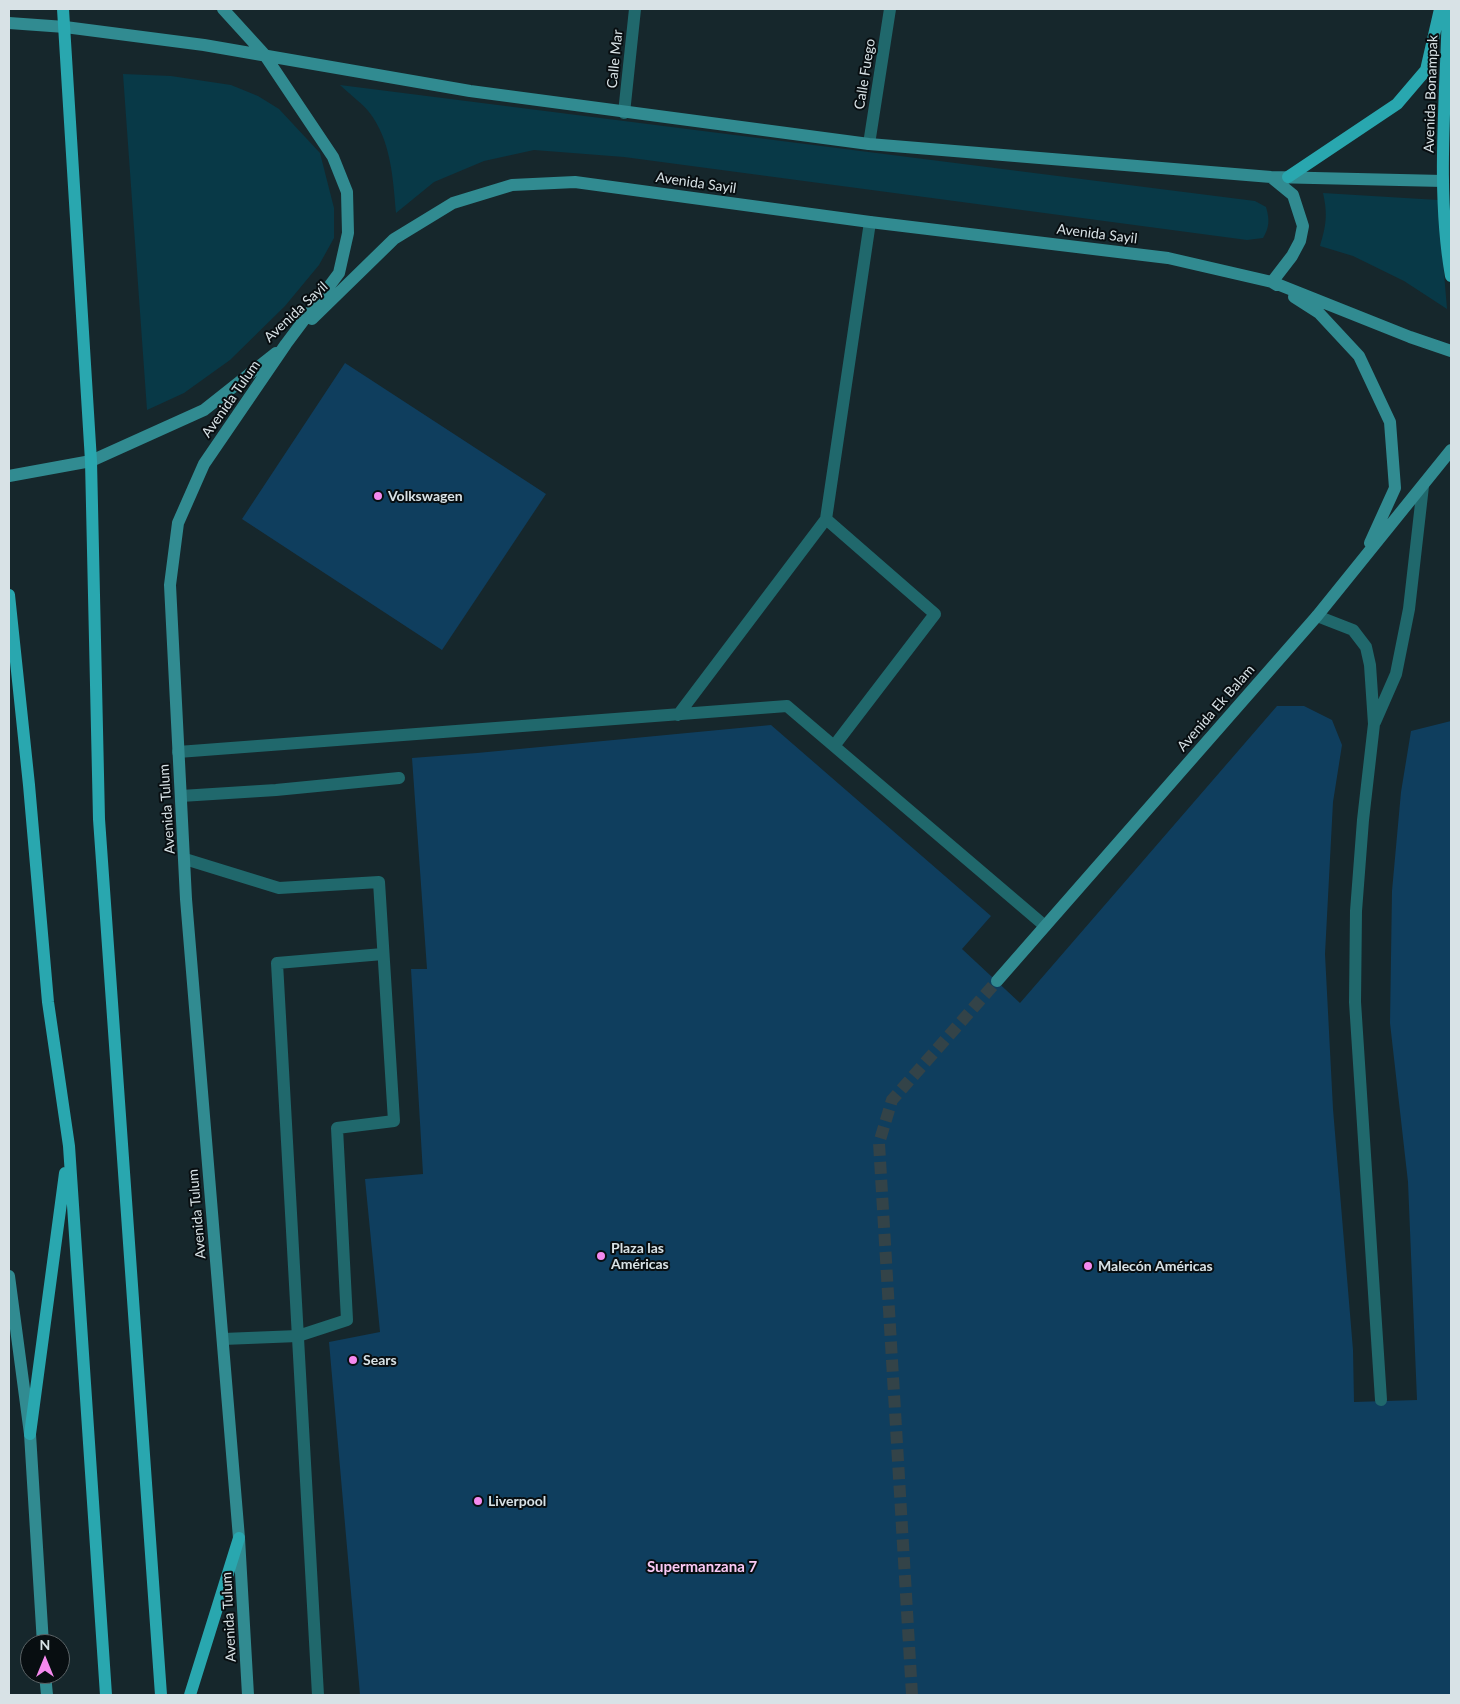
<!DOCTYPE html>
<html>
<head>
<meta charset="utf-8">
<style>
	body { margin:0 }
	#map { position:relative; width:1460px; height:1704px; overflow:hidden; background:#16272c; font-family:Lato,sans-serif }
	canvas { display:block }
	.frame { position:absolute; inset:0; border:10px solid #d8e2e6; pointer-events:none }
	.north { position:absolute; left:20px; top:1634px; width:50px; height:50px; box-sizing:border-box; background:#080e11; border:1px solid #5b6366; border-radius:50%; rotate:0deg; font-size:14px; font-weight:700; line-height:20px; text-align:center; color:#d8e2e6 }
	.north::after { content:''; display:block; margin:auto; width:18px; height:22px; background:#f589ee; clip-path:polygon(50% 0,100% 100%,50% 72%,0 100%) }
</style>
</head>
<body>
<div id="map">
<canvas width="1460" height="1704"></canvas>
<div class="frame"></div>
<div class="north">N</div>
</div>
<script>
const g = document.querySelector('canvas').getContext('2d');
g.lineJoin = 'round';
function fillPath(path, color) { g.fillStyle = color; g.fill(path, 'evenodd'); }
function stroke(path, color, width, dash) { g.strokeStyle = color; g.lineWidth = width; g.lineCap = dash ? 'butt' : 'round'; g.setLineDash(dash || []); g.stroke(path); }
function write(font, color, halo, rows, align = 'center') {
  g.font = font + ' Lato,sans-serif'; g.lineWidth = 4; g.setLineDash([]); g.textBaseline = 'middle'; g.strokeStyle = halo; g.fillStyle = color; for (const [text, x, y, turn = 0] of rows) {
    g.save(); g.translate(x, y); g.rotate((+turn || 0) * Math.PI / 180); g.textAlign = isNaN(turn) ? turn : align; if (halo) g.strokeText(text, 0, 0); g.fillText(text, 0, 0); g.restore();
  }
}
const green = new Path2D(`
	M123,74l48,2 60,9 27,11 21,13 41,44 14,55v30l-15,27 -34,41 -55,54 -46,33 -37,17z
	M340,85l915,116 11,6c4,13 3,21 -3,31l-16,2 -623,-83 -90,-7 -50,11 -50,21 -38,31c-3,-35 -5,-73 -27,-101 -8,-10 -20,-18 -29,-27z
	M1323,193l115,7 9,109 -43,-28 -51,-25 -33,-10c6,-20 8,-31 3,-53z`);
const building = new Path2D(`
	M345,363l201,131 -104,156 -200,-131z
	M1277,706h27l28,14 10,25 -9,57 -8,152 8,155 20,241 1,52 63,-2 -9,-218 -18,-159 2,-132 9,-99 10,-61 40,-10v974h-1091l-31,-353 51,-10 -15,-153 58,-5 -12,-205h16l-15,-211 65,-5 294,-28 220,191 -29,33 58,54z`);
const secondaryTunnel = new Path2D(`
	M912,1695l-33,-552 13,-43 105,-119`);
const lane = new Path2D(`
	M1317,616l36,14 13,17 4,18 4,59 -11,96 -7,91 -1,91 26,398
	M1375,722l21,-48 13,-65 14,-123
	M181,796l95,-6 123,-12
	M185,859l94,29 100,-6 15,239 -57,7 10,192 -49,16 -75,3
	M318,1695l-41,-732 106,-9`);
const street = new Path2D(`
	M624,113l11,-104
	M869,144l21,-135
	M678,715l148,-196
	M834,746l101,-132 -109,-95 44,-297
	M178,752l609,-46 258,220`);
const secondary = new Path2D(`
	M223,9l41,45 69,103 14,35 1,41 -9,40 -53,71 -82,120 -26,59 -8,62 16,314 53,639 9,157
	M9,23l56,4 139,18 266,46 399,53 402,33 172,4
	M1271,177l22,18 10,31 -3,15 -8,15 -20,26 5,3
	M1294,297l25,16 40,43 31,66 5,66 -25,55
	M312,319l82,-80 59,-36 59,-18 63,-3 295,40 298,36 104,24 138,55 41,14
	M9,476l82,-15 113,-51 72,-57
	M997,981l320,-365 134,-166
	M9,1276l21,158 13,210
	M45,1674l2,21`);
const primary = new Path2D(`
	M63,9l28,452 8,358 62,876
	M1448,9c-2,86 -12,182 3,267
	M1288,177l109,-73 29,-34 14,-61
	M9,595l20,190 19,217 21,144 37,549
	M30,1434l35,-261
	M190,1695l49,-157`);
const markers = [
	[378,496,5,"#f589ee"],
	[601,1256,5,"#f589ee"],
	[1088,1266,5,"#f589ee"],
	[353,1360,5,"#f589ee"],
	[478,1501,5,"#f589ee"]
];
const streetNames = [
	["Calle Mar",615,59,-84],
	["Calle Fuego",865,74,-81],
	["Avenida Bonampak",1431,94,-88],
	["Avenida Sayil",696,183,8],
	["Avenida Sayil",1097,234,7],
	["Avenida Sayil",296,312,-43],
	["Avenida Tulum",231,399,-55],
	["Avenida Ek Balam",1216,708,-49],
	["Avenida Tulum",167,809,-94],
	["Avenida Tulum",197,1214,-95],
	["Avenida Tulum",229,1617,-93]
];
const poiNames = [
	["Volkswagen",388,496],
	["Plaza las",611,1248],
	["Américas",611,1264],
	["Malecón Américas",1098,1266],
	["Sears",363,1360],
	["Liverpool",488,1501]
];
const neighbourhoodNames = [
	["Supermanzana 7",702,1567]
];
fillPath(green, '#083947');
fillPath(building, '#0f3e5e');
stroke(secondaryTunnel, '#334348', 12, [12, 6]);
stroke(lane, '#20686c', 12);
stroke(street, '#20686c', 12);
stroke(secondary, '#318b91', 12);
stroke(primary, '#29a7af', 12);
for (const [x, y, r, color] of markers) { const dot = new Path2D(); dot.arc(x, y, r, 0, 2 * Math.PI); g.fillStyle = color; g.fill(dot); stroke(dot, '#080e11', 2); }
write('14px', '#d8e2e6', '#080e11', streetNames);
write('bold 14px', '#d8e2e6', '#080e11', poiNames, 'left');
write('bold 15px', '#fac9f5', '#080e11', neighbourhoodNames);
</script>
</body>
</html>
